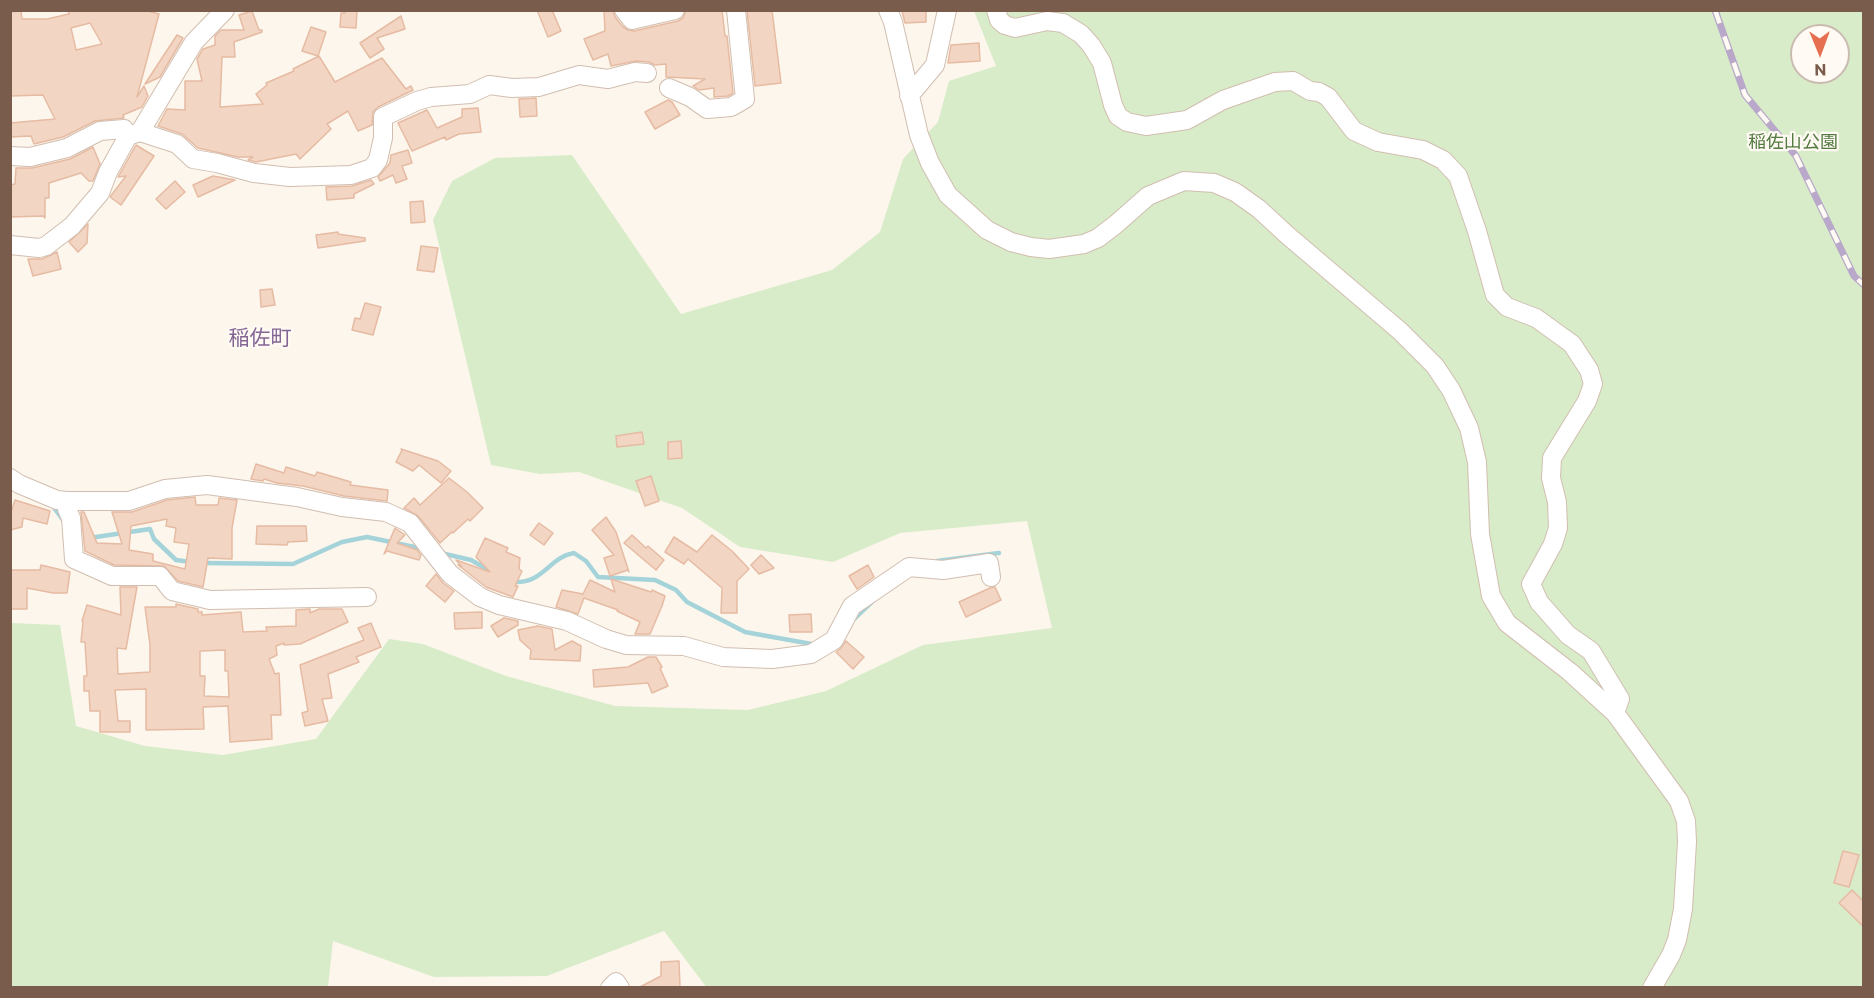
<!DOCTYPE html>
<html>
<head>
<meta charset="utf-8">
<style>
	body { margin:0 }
	#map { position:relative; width:1874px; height:998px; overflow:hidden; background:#fdf6ec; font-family:Commissioner,sans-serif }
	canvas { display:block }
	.frame { position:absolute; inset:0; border:12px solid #7a5c4d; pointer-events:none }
	.north { position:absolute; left:1790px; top:24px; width:60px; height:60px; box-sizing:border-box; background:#fffaf3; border:2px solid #cabbb1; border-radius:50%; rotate:179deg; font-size:16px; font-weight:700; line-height:24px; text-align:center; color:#7a5c4d }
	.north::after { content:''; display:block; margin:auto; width:21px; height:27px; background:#e76f51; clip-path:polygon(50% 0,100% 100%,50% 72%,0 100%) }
</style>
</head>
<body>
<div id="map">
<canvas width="1874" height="998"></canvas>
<div class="frame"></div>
<div class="north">N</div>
</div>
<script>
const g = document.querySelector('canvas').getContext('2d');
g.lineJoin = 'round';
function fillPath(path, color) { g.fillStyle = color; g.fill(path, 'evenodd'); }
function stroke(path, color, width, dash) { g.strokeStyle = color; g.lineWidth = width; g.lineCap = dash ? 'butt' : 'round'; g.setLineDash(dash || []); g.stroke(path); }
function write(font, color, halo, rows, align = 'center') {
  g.font = font + ' Commissioner,"Noto Sans JP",sans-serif'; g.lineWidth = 4.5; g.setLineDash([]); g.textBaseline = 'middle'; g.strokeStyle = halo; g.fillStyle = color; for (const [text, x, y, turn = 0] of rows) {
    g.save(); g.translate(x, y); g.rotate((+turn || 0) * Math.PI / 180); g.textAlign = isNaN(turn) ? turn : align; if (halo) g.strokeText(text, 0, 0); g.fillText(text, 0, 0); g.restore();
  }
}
const green = new Path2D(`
	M974,11h889v976l-1156,1 -43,-57 -117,45 -113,1 -101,-36 -5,46 -317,1v-365l49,2 16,101 69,20 78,9 93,-16 73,-100 34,5 83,32 109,30 133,4 78,-19 97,-46 129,-17 -25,-107 -127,12 -67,29 -93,-15 -58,-39 -103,-36 -39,2 -49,-9 -58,-245 19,-39 43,-23 77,-3 109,159 151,-44 48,-38 23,-73 35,-37 11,-41 47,-15zM1802,36h36v36h-36z`);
const stream = new Path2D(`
	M52,505l11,15
	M89,538l61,-9 4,10 22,21 15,2
	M441,553l30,7 21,12
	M937,561l62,-8
	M202,563l91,1 49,-22 25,-5 57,12
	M513,582c31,2 36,-25 61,-29l12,8 12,16 57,3 21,10 11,12 58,30 72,13
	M854,619l22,-21`);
const building = new Path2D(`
	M68,10h76l15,4 -22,83 7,-11 4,10 -6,11 -19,8 1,3 -29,3 -32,16 -29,7 -3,-8 -21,1v-14l45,-4 -12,-24 -33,1v-84l11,-1 1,8h25l22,-5zM90,23l12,21 -26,6 -5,-22z
	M345,10h12l-1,18 -16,-1 1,-14h4z
	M537,10h15l9,21 -13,6z
	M604,10h9l2,7 8,10 5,3 6,1 44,-10 5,-3 3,-8h36l3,26h2l6,57 -5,3 -14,1v-9l-15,2 -6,-4 12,-7 -39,-2v-13l-11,1 -6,-3 -13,-1 -25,5 -3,-12 -15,6 -9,-21 21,-8z
	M747,10h25l9,73 -26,3z
	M902,10h24v12l-21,1z
	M252,11l7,19h3v2l-28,10 1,15h-13l-2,50 43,-3 -7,-10 11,-9 -1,-2 28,-12 -1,-2 26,-13 16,26 47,-24 24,31 5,-3 2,4 -35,17 -5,5 -1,13 -14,6 -10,-20 -21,13 4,5 -31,30 -4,-5 -40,8 -8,-2 5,-3h-15l-40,-9 -16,-14 -24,-8 9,-17 18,1v-29h17l-5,-22 6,-10 12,-4v-9l6,-6h23l-5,-15z
	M401,16l4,13 -28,9 7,11 -14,9 -10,-15z
	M311,27l15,5 -8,24 -16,-5z
	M177,35l6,3 -23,39 -15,7z
	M979,43l1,18 -32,2 3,-18z
	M536,98l1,18 -17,1 -1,-18z
	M668,100l4,2 8,13 -25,14 -10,-17z
	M478,108l3,24 -22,2 -13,6 -1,-3 -33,14 -14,-28 29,-13 10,18 25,-11v-8z
	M136,145l18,11 -33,49 -11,-8 16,-21 -8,1z
	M93,147l7,17 -7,17h-4l-8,-8 -32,10v15h-4v20l-2,-2 -33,1v-32l5,-1 1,-16h16l38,-9z
	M408,150l4,13 -10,3 5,13 -11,4 -3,-8 -13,6 -2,-4 12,-14 1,-8z
	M213,176l22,4 -37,17 -5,-12z
	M371,180l3,4 -20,10v4l-27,2 -1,-13 26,-1z
	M175,181l10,11 -19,17 -10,-10z
	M423,201l2,21 -14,1 -1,-21z
	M88,224l-1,19 -9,9 -9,-10z
	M338,232v2l27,4v3l-47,7 -2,-13z
	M421,246l17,2 -4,24 -17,-2z
	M57,252l4,17 -28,7 -5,-17h14z
	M272,289l3,16 -14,2 -1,-17z
	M365,303l16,4 -8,28 -21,-5 3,-12 5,1z
	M642,432l2,12 -27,3 -1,-11z
	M681,441l1,17 -14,1v-17z
	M401,449l37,12 13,10 -10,12 -22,-18 -6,6 -17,-9 6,-12z
	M256,464l28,9 2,-6 29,9 2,-4 34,10 -1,3 38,5 -1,11 -43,-5 -41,-10 -26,-3 -13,-4 -1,2 -12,-2z
	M651,476l8,25 -14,5 -9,-25z
	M449,478l18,14 16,16 -13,13 -2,-2 -15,14 -1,-1 -12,11 -22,-27 -14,-8 10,-10 6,7z
	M195,497l1,8h22l1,-7 18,2 -5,28v31l-24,-1 -5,29 -25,-6 -14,-15 -50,-1 -29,-14 -4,-39h3l13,31 25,1 -10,-32h20l35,-12zM167,519l-1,7 10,2 -2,14 15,2 -4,25 -32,-8v-7l-24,-4 2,-24z
	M15,500l35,11 -3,13 -24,-6 -1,9 -12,3v-15z
	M606,517l10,15 13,40 -1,-2 -18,6 -6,-18 10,-3 -22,-25z
	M539,523l14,10 -9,12 -14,-10z
	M257,526h49l1,15 -19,1 -1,3 -31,-1z
	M395,528l10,7 -8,8 20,7 4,5 -2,5 -32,-9 -3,3z
	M632,535l14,13 2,-2 16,14 -8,10 -32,-27z
	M712,535l20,16 17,18 -12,12v32h-16l1,-25 -34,-29 -4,5 -19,-12 9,-15 23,15z
	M485,538l23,10 -2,4 14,6 -1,11 3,2 -7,15h3l-5,11 -27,-10 -28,-22 4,2 -6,-7 34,12 -14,-15z
	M761,555l13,13 -15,6 -8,-9z
	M41,565l29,7 -3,21h-14l-26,-5v21h-17v-39h30z
	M868,565l6,12 -17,12 -8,-13z
	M436,574l7,9 11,8 -9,11 -19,-16z
	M611,579l40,13 1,-2 13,6 -3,10 -12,28h-15l5,-12 -23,-11 1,-1 -34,-12 -6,16 -22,-7 6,-17 21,4 7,-14 25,12z
	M120,587h17l-11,62 -9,-1 1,26 32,-2v-27l-5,-38h31v-3l22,5v3h4v3l39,-3 2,20 24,-1 -1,-4 30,-1v-16l14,-1v4l9,-4h23l6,13 -48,22 -16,1v-2l-8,3 1,9 -8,4 6,15 4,-1 2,42h-10l1,24 -42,3 -2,-36 -25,1 1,22 -58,1v-41l-31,1 3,31h12v11h-30v-21h-10l-1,-20h-5v-15h3l-2,-34h-4l2,-20 -1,-1 5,-16 34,10zM225,650v21h3l1,26 -25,-1 1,-20h-5v-25z
	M995,587l6,13 -35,17 -7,-15 31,-14z
	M482,612v16l-27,1 -1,-16z
	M811,614l1,18h-22l-1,-17z
	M504,618l14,3v4l-20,12 -7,-11z
	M371,623l10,24 -25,10 3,5 -31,12 4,24 -10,1 6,22 -23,5 -3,-13 6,-2 -8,-46 64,-25 -6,-12z
	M538,626l14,3 3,21 17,-9 9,5 -1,15 -50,-2 1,-9 -11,-10 -2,-10z
	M846,641l18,16 -11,12 -17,-17 4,-3z
	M648,657h8l6,10 -2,1 8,18 -16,7 -4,-10 -54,4 -1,-17 35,-3z
	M1843,851l16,4 -10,32 -15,-4z
	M1852,890l11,11v25l-24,-23z
	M679,961l1,26h-40l21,-11v-14z`);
const minor = new Path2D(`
	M624,10l8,10 43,-10
	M888,10l5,12 26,113 11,28 18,32 39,35 24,12 20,5 18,2 35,-5 14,-6 17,-13 33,-29 36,-15 30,2 21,9 24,17 27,25 114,97 35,35 16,24 18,38 8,34 3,72 11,62 16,27 63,49 45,41 64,88 7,20 1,21 -4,67 -6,31 -6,15 -19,33
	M996,10l3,10 6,5 10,3 32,-7 16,2 18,11 10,11 11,18 11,42 5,11 9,6 19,4 41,-6 36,-20 52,-18 18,-1 17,10 9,1 9,5 26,34 24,11 45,8 20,10 15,16 19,55 18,64 12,12 29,11 36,26 17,26 4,14 -6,17 -35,57 -1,20 6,24 1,26 -5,16 -22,40 8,18 29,33 23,16 29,48 -5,14
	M669,88l21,9 17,12 24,-2 14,-8 -9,-89
	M909,96l26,-31 12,-55
	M140,132l54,-90 31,-32
	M10,156l20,1 37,-9 33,-17 24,-2 4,7
	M10,245l29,3 7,-2 26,-20 28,-33 8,-21 20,-36 12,-4 37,12 16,15 24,4 37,10 36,4 61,-2 21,-7 6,-8 5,-22v-21l34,-16 14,-4 39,-3 19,-9 23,3 27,-1 40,-12 29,4 27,-7 12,1
	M10,478l9,6 38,16 10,1h62l36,-12 42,-4 90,12 45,10 44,5 24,11 40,51 30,23 19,8 68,16 39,18 20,6 58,1 39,11 49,2 39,-5 23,-14 18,-34 57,-39 34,3 46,-7 2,14
	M67,501v8l4,9 3,41 38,17h48l12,15 38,9 157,-3
	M610,988l6,-6 4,6`);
const rail = new Path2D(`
	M1715,10l30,85 51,61 58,120 10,9`);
const parkNames = [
	["稲佐山公園",1793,142]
];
const quarterNames = [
	["稲佐町",260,338]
];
fillPath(green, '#d8ecc9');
stroke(stream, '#a5d3da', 4.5);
fillPath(building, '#f3d5c3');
stroke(building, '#e6bba3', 1.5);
stroke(minor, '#d1beb0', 20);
stroke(minor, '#fff', 18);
stroke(rail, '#b9a8c9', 7);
stroke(rail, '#fffaf3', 4.5, [14]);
write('18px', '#537a41', '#fffaf3', parkNames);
write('21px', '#846695', '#fffaf3', quarterNames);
</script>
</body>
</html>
